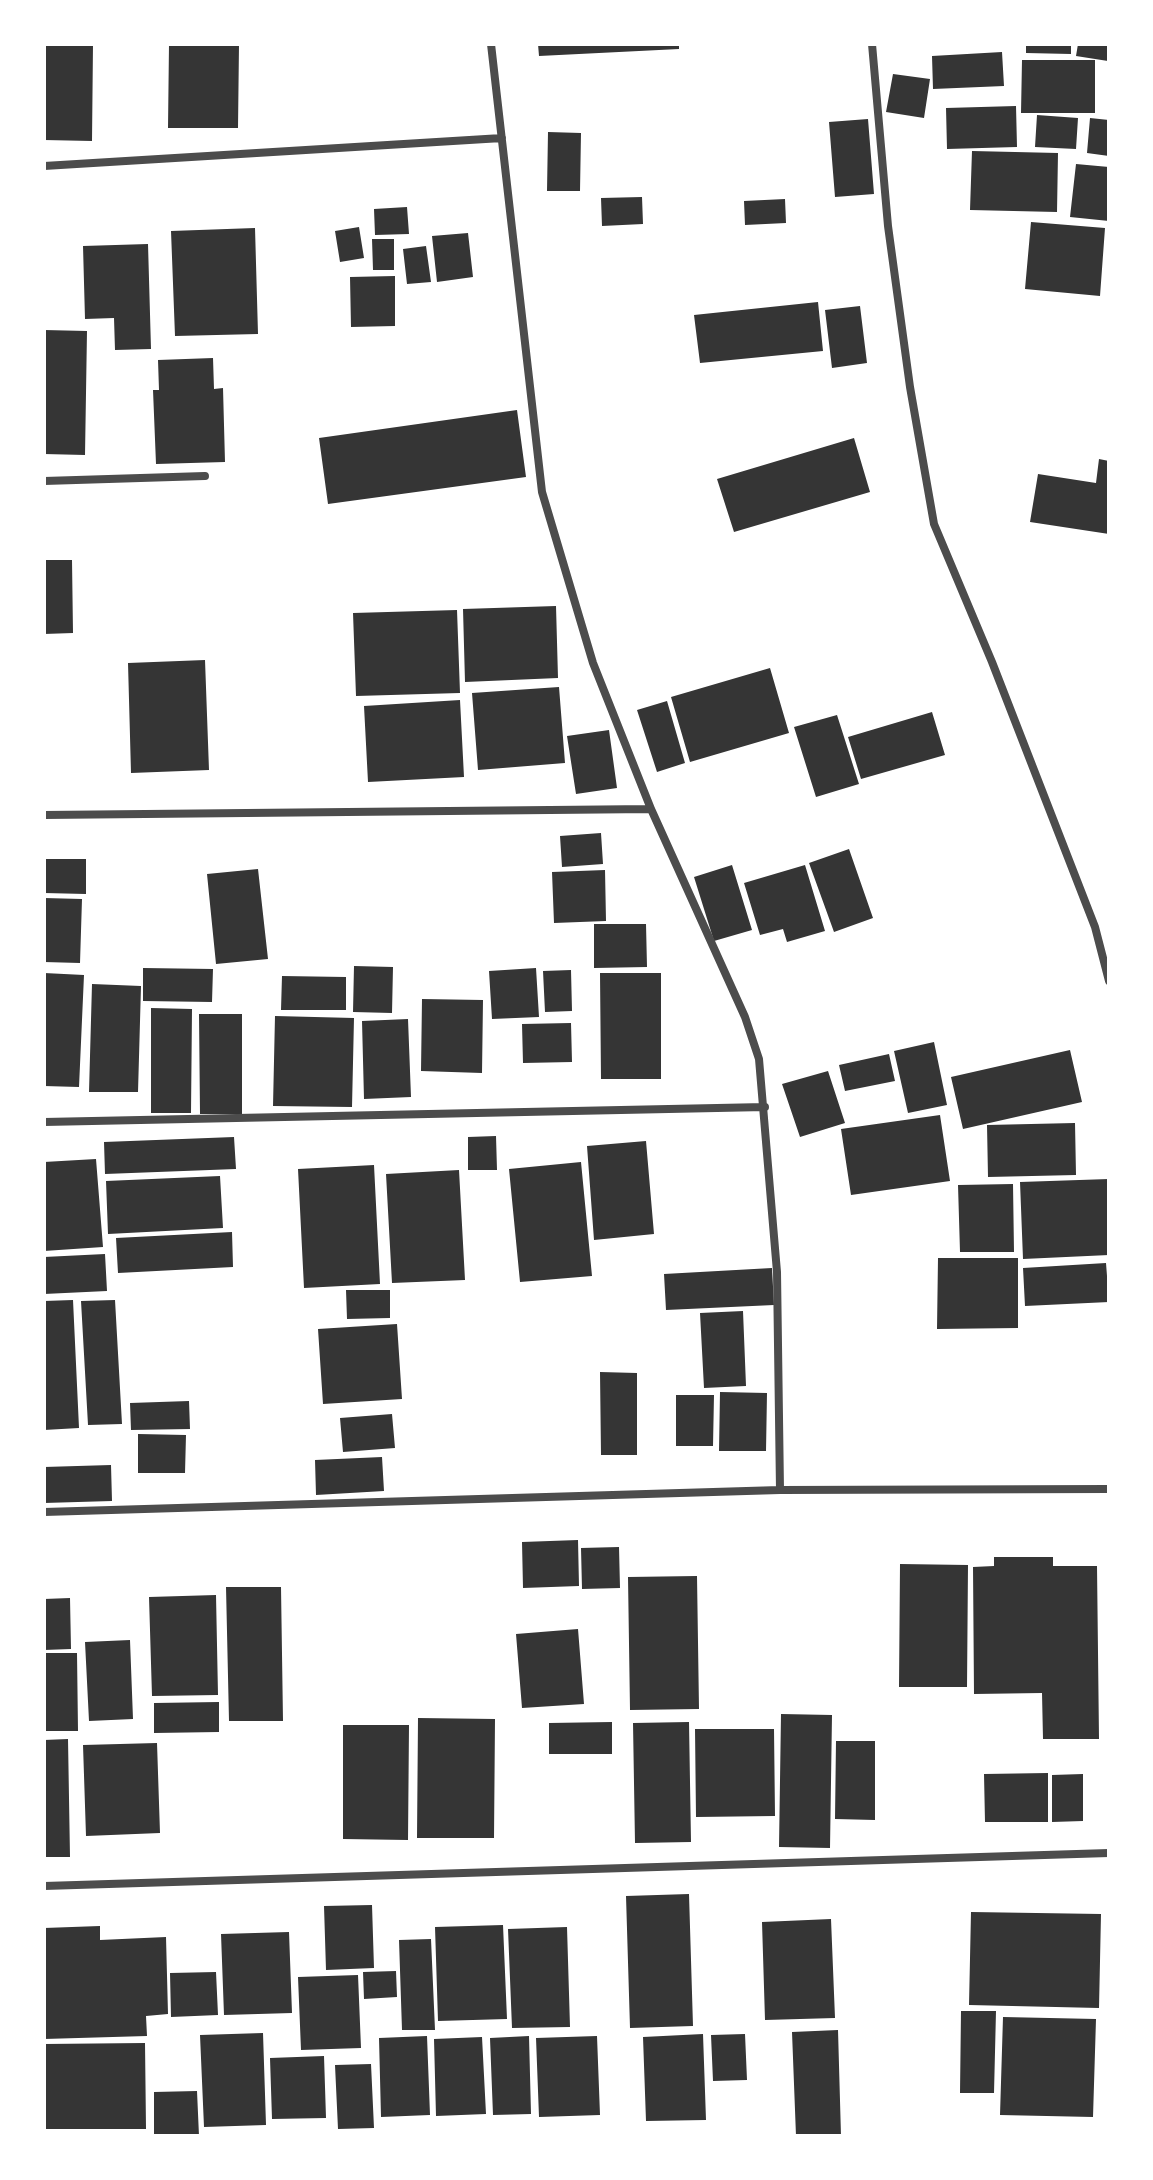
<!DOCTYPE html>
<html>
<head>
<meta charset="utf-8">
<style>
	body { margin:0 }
	#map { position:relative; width:1153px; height:2180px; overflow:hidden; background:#fff; font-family:"DejaVu Sans",sans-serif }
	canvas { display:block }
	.frame { position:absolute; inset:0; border:46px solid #fff; pointer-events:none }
</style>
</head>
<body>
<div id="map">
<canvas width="1153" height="2180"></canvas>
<div class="frame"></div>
</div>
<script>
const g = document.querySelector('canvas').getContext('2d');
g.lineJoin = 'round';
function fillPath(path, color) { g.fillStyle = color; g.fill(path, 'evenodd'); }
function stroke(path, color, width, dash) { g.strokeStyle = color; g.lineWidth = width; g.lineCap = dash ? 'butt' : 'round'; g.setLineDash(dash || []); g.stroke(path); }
const building = new Path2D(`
	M44,44h49l-1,97 -48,-1z
	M169,44h70l-1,84h-70z
	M538,44h141v5l-140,7z
	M1026,44h45v10l-45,-1z
	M1078,44h31l-1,17 -32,-5z
	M1002,52l2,34 -71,3 -1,-33z
	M1022,60h73v53h-74z
	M893,74l37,5 -6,39 -38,-6z
	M1016,106l1,41 -70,2 -1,-41z
	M1037,115l41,3 -2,31 -41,-2z
	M1090,118l19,2v36l-22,-3z
	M868,119l6,75 -39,3 -6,-75z
	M548,132l33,1 -1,58h-33z
	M972,151l86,2 -1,59 -87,-2z
	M1076,164l33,3v54l-39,-4z
	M642,197l1,27 -41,2 -1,-28z
	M785,199l1,24 -41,2 -1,-24z
	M407,207l2,27 -34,1 -1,-26z
	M1031,222l74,6 -5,68 -75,-7z
	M359,227l5,31 -24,4 -5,-31z
	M255,228l3,106 -83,2 -4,-105z
	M468,233l5,44 -36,5 -5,-46z
	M372,239h22v31h-21z
	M148,244l3,105 -36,1 -1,-32 -29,1 -2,-73z
	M426,246l5,36 -24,2 -4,-35z
	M395,276v50l-44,1 -1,-50z
	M818,302l5,49 -123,12 -6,-48z
	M860,306l7,57 -35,5 -7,-58z
	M44,330l43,1 -2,124 -41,-1z
	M213,358l1,31 9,-1 2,74 -69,2 -3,-74h6l-1,-30z
	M517,410l9,67 -198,27 -9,-66z
	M854,438l16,54 -136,40 -17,-53z
	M1099,459l10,2v73l-79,-12 8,-48 58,9z
	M44,560h28l1,73 -29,1z
	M556,606l2,72 -93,4 -2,-73z
	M457,610l3,83 -104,3 -3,-83z
	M205,660l4,110 -78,3 -3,-110z
	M770,668l19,65 -99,29 -19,-65z
	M559,687l6,76 -87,7 -6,-77z
	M460,700l4,77 -96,5 -4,-76z
	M667,701l18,62 -28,9 -20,-62z
	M932,712l13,43 -84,24 -13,-42z
	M837,715l22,69 -43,13 -22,-70z
	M609,730l8,58 -41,6 -9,-58z
	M601,833l2,31 -41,3 -2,-31z
	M849,849l24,69 -39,14 -25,-69z
	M44,859h42v35l-42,-1z
	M732,865l20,65 -38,11 -20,-64z
	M805,865l20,66 -38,11 -4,-13 -23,6 -16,-52z
	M258,869l10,90 -52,5 -9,-90z
	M605,870l1,51 -52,2 -2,-51z
	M44,898l38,1 -2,64 -36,-1z
	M594,924h52l1,43 -53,1z
	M354,966l39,1 -1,46 -39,-1z
	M143,968l70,1 -1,33 -69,-1z
	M536,968l3,49 -47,2 -3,-48z
	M571,970l1,41 -27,1 -2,-41z
	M44,973l40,2 -5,112 -35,-1z
	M600,973h61v106h-60z
	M282,976l64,1v33h-65z
	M92,984l49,2 -3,106h-49z
	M422,999l61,1 -1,73 -61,-2z
	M151,1008l41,1 -1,104h-40z
	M199,1014h43v100h-42z
	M275,1016l79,2 -2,89 -79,-1z
	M408,1019l3,78 -47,2 -2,-78z
	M571,1023l1,39 -49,1 -1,-39z
	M934,1042l13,63 -39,8 -14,-62z
	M1070,1050l12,52 -119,27 -12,-52z
	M889,1054l6,27 -50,10 -6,-26z
	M828,1071l17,52 -45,14 -18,-53z
	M940,1115l10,66 -99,14 -10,-66z
	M1075,1123l1,52 -88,2 -1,-52z
	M496,1136l1,34h-29v-33z
	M234,1137l2,32 -131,5 -1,-32z
	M646,1141l8,93 -60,6 -7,-94z
	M96,1159l7,88 -59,4v-89z
	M581,1162l11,114 -72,6 -11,-113z
	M374,1165l6,119 -76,4 -6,-119z
	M459,1170l6,110 -73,3 -6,-109z
	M220,1176l3,52 -115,6 -2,-53z
	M1109,1179v76l-86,4 -3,-77z
	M1013,1184l1,68h-54l-2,-67z
	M232,1232l1,35 -115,6 -2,-35z
	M105,1254l2,37 -63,3v-37z
	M938,1258h80v70l-81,1z
	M1106,1263l3,39 -84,4 -2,-38z
	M772,1268l2,37 -108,5 -2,-36z
	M346,1290h44v28l-43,1z
	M73,1300l6,128 -35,2v-129z
	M115,1300l7,124 -34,1 -7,-124z
	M743,1311l3,75 -42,2 -4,-75z
	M397,1324l5,75 -79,5 -5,-75z
	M600,1372l37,1v82h-36z
	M720,1392l47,1 -1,58h-47z
	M676,1395h38l-1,51h-37z
	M189,1401l1,28 -59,1 -1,-27z
	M392,1414l3,34 -52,4 -3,-34z
	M138,1434l48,1 -1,38h-47z
	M382,1457l2,34 -68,4 -1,-35z
	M111,1465l1,36 -68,2v-36z
	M578,1540l1,46 -56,2 -1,-46z
	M619,1547l1,41 -38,1 -1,-41z
	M994,1557h59v9h44l2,173h-56l-1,-46 -68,1 -1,-127 21,-1z
	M900,1564l68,1 -1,122h-68z
	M697,1576l2,133 -69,1 -2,-133z
	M226,1587h55l2,134h-54z
	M216,1595l2,100 -66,1 -3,-99z
	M70,1598l1,51 -27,1v-51z
	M578,1629l6,75 -62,4 -6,-74z
	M130,1640l3,79 -44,2 -4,-79z
	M44,1653h33l1,78h-34z
	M219,1702v30l-65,1v-30z
	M781,1714l51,1 -2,133 -51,-1z
	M418,1718l77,1 -1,119h-77z
	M612,1722v32h-63v-31z
	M689,1722l2,120 -56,1 -2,-120z
	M343,1725h66l-1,115 -65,-1z
	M695,1729h79l1,87 -79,1z
	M68,1739l2,118h-26v-117z
	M836,1741h39v79l-40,-1z
	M157,1743l3,90 -74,3 -3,-91z
	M1048,1773v49h-63l-1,-48z
	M1083,1774v47l-31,1v-47z
	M689,1894l4,132 -63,2 -4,-132z
	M372,1905l2,63 -48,2 -2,-64z
	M971,1912l130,2 -2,94 -130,-3z
	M831,1919l4,99 -70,2 -3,-98z
	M503,1925l4,94 -69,2 -3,-94z
	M100,1926v14l66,-3 2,77 -22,2 1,20 -103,3v-111z
	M567,1927l3,100 -58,1 -4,-99z
	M289,1932l3,81 -68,2 -3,-81z
	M431,1939l4,91h-33l-3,-90z
	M396,1971l1,26 -33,2 -1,-27z
	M216,1972l2,43 -47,2 -1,-44z
	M358,1975l3,73 -60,2 -3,-73z
	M961,2011h35l-2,82h-34z
	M1003,2017l93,2 -3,98 -93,-2z
	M838,2030l3,106h-45l-4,-104z
	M263,2033l3,92 -62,2 -4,-92z
	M703,2034l3,86 -60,1 -3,-84z
	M745,2034l2,46 -34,1 -2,-46z
	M427,2036l3,79 -49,2 -2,-79z
	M529,2036l2,78 -38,1 -3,-77z
	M597,2036l3,79 -61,2 -3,-79z
	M482,2037l4,77 -50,2 -2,-77z
	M145,2043l1,86h-102v-85z
	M324,2056l2,62 -54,1 -2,-61z
	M371,2064l3,64 -36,1 -3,-64z
	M197,2091l2,45h-45v-44z`);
const minor = new Path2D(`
	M491,44l51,448 51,171 58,146 94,208 14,42 18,213 3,218
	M872,44l16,182 22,161 24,137 58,138 103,265 14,54
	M44,166l458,-28
	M44,481l161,-5
	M44,815l607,-6
	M44,1122l721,-15
	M44,1512l736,-22 329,-1
	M44,1886l1065,-33`);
fillPath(building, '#353535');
stroke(minor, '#4c4c4c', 8);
</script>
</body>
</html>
